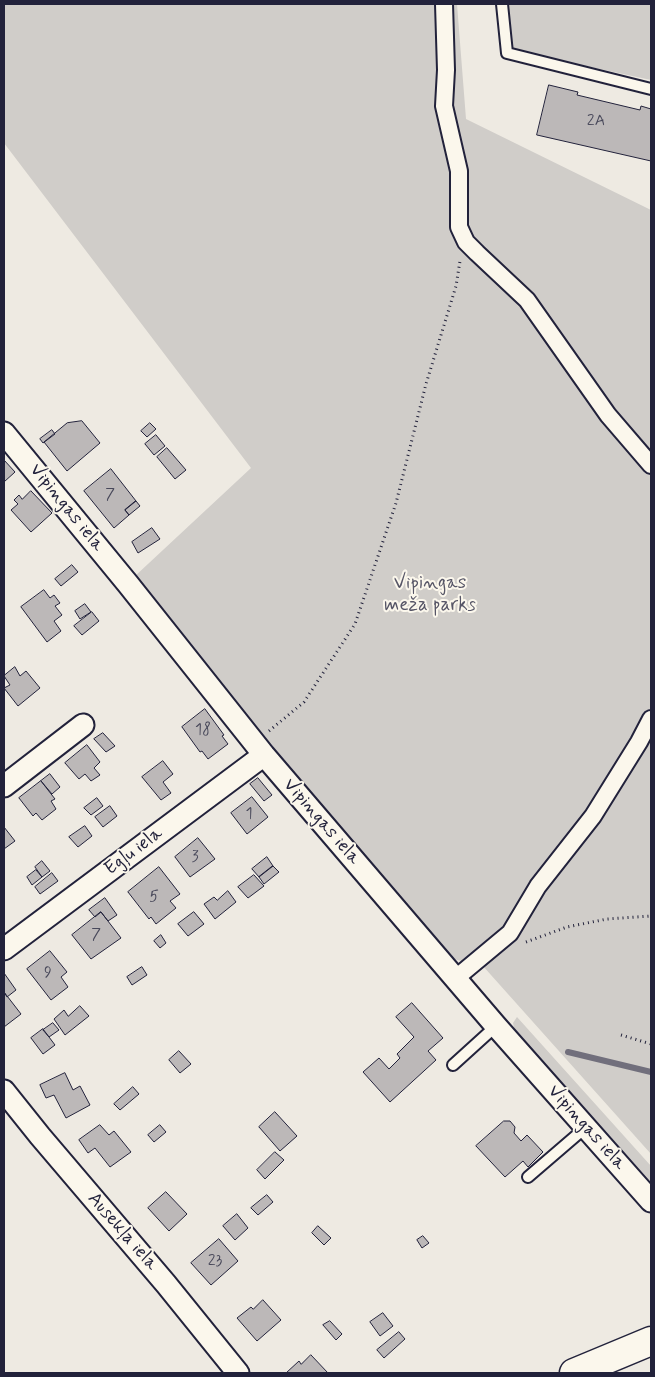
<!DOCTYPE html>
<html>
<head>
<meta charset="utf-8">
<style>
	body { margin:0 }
	#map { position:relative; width:655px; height:1377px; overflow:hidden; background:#eeeae2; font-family:Mynerve,sans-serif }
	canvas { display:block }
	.frame { position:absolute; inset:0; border:5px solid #22223b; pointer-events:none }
</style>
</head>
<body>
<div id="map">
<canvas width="655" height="1377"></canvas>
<div class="frame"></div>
</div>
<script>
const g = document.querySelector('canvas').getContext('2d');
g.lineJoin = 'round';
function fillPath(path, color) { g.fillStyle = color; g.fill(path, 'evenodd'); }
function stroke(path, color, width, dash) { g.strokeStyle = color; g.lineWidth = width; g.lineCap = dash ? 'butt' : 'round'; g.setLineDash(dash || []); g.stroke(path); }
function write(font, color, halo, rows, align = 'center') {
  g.font = font + ' Mynerve,sans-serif'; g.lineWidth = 4; g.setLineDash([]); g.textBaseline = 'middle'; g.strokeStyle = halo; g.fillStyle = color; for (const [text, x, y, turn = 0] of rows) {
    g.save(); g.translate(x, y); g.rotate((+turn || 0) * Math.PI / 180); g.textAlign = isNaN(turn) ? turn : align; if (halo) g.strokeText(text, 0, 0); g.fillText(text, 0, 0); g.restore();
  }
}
const green = new Path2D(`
	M4,4h453l9,115 185,91v944l-177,-198c-9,6 -15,7 -23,0l-155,-175 -162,-204 117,-109 -247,-325z
	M505,4h146v76l-140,-30z
	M517,1017l134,149v16l-133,-149 -4,-5 -1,-5z`);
const stream = new Path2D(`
	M568,1052l83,20`);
const building = new Path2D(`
	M549,85l29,7 -1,3 63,15 1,-4 10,3v52l-114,-26z
	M82,421l18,22 -33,28 -23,-29 23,-19z
	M150,423l6,6 -9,8 -6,-6z
	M52,430l3,4 -12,9 -3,-4z
	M156,435l9,11 -11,9 -9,-11z
	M167,448l19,22 -11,9 -18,-22z
	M4,460l11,12 -11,10z
	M111,469l25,32 -11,9 4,5 -15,13 -30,-37z
	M31,491l21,22 -21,19 -20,-22 7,-6 -4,-4 5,-5 3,4z
	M136,501l4,5 -11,9 -4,-5z
	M152,528l8,11 -22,14 -6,-11z
	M72,565l6,7 -17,14 -6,-7z
	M44,590l6,8 4,-3 6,8 -5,3 7,9 -8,6 7,10 -14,11 -26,-35z
	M85,604l6,8 -11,7 -5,-8z
	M92,612l7,9 -17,14 -8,-9z
	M15,667l5,9 6,-5 14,17 -22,18 -14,-18 6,-3 -6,-9z
	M205,709l19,26 -2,1 6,8 -20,15 -6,-8 -2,1 -18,-25z
	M103,733l12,13 -9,6 -12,-13z
	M87,745l13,17 -6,6 6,7 -9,6 -6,-7 -6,5 -14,-16z
	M163,761l10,13 -10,8 8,11 -10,7 -19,-23z
	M50,774l10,13 -8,7 -11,-13z
	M258,778l14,17 -8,6 -14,-17z
	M41,781l14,18 -4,2 5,8 -14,11 -6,-7 -3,3 -14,-18z
	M252,797l16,20 -21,17 -16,-21z
	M97,798l6,8 -12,9 -7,-7z
	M110,806l7,10 -14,11 -8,-10z
	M85,826l7,10 -14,11 -9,-10z
	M4,827l11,14 -11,8z
	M198,838l17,21 -25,18 -15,-20z
	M267,857l6,9 -14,11 -7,-8z
	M42,861l8,10 -8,6 -7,-10z
	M273,866l6,6 -15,12 -5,-7z
	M159,867l21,27 -10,7 6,7 -20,16 -5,-7 -2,2 -21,-27z
	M36,870l6,7 -10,8 -5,-8z
	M52,873l6,8 -18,13 -5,-7z
	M254,875l10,11 -16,12 -10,-11z
	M228,891l8,11 -21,17 -11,-15 10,-7 3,3z
	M105,898l12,17 -9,6 -7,-9 -6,5 -6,-7z
	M101,912l20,26 -30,21 -19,-24z
	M194,912l10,12 -16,12 -10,-12z
	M161,935l5,8 -6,5 -6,-7z
	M50,951l17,21 -6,5 7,10 -17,13 -24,-31z
	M142,967l5,8 -15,10 -5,-8z
	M4,973l12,17 -9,7 -3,-5z
	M4,992l17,22 -17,13z
	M412,1003l31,35 -15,13 8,9 -46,42 -27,-30 16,-14 10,11 11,-11 -3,-4 17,-17 -18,-20z
	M80,1006l9,10 -24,19 -11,-16 10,-9 4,6z
	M53,1023l6,7 -10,7 -6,-7z
	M43,1029l12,16 -12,9 -12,-16z
	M179,1051l12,13 -11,9 -11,-13z
	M65,1073l8,17 7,-4 10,19 -24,13 -12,-23 -8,3 -6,-13z
	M133,1087l6,7 -19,16 -6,-6z
	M275,1112l22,24 -17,15 -21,-24z
	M504,1121h6l5,6 -1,6 7,8 6,-6 16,17 -15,15 -5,-6 -18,16 -29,-31z
	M100,1125l9,10 5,-4 17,21 -21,15 -15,-19 -7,5 -9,-13z
	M160,1125l6,7 -12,10 -6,-7z
	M275,1152l9,8 -19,19 -8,-9z
	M166,1192l21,22 -18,17 -21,-23z
	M267,1195l6,7 -15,13 -7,-7z
	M237,1214l11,14 -13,12 -12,-14z
	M318,1226l13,12 -7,7 -12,-12z
	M423,1236l6,7 -7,5 -5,-8z
	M219,1239l19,22 -27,24 -20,-22z
	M263,1300l18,20 -24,21 -20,-23 14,-11 2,2z
	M383,1313l10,13 -13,10 -10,-14z
	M330,1321l12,13 -6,6 -13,-15z
	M399,1332l6,7 -21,19 -7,-8z
	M311,1355l17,18h-42l13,-12 2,3z`);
const path = new Path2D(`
	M269,731l35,-29 51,-78 41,-121 30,-119 30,-98 4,-25
	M526,942l41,-15 40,-8 44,-3
	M621,1035l30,9`);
const service = new Path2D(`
	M502,4l5,49 144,36
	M453,1065l43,-39
	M528,1177l57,-49`);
const pedestrian = new Path2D(`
	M444,4l2,66 -2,36 15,65v56l7,15 11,11 50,47 81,115 43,50
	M456,978l54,-45 28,-47 55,-70 46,-74 12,-23`);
const minor = new Path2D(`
	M4,433l124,151 136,171 232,271 155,175
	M4,786l79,-61
	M4,949l260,-194
	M4,1091l36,45 126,148 72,89`);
const primary = new Path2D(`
	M574,1373l77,-32`);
const numberNames = [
	["2A",596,122],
	["7",110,496],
	["18",203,731],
	["1",249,815],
	["3",195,858],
	["5",154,898],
	["7",96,936],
	["9",48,974],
	["23",215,1262]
];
const streetNames = [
	["Vipingas iela",66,508,51],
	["Vipingas iela",321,822,49],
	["Egļu iela",134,852,-37],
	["Vipingas iela",586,1128,48],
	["Ausekļa iela",122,1232,49]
];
const parkNames = [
	["Vipingas",430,584],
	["meža parks",430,606]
];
fillPath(green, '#d0cdc9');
stroke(stream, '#716f7c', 6);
fillPath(building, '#bcb8b8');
stroke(building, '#22223b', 1);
stroke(service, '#22223b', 14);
stroke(pedestrian, '#22223b', 20);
stroke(minor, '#22223b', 25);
stroke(primary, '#22223b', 31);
stroke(path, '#22223b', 3, [1, 4]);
stroke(service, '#fbf7ec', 10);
stroke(pedestrian, '#fbf7ec', 16);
stroke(minor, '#fbf7ec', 21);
stroke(primary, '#fbf7ec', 28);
write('16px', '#48485a', null, numberNames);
write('19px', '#22223b', '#fbf7ec', streetNames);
write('19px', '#565566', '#fbf7ec', parkNames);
</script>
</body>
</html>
